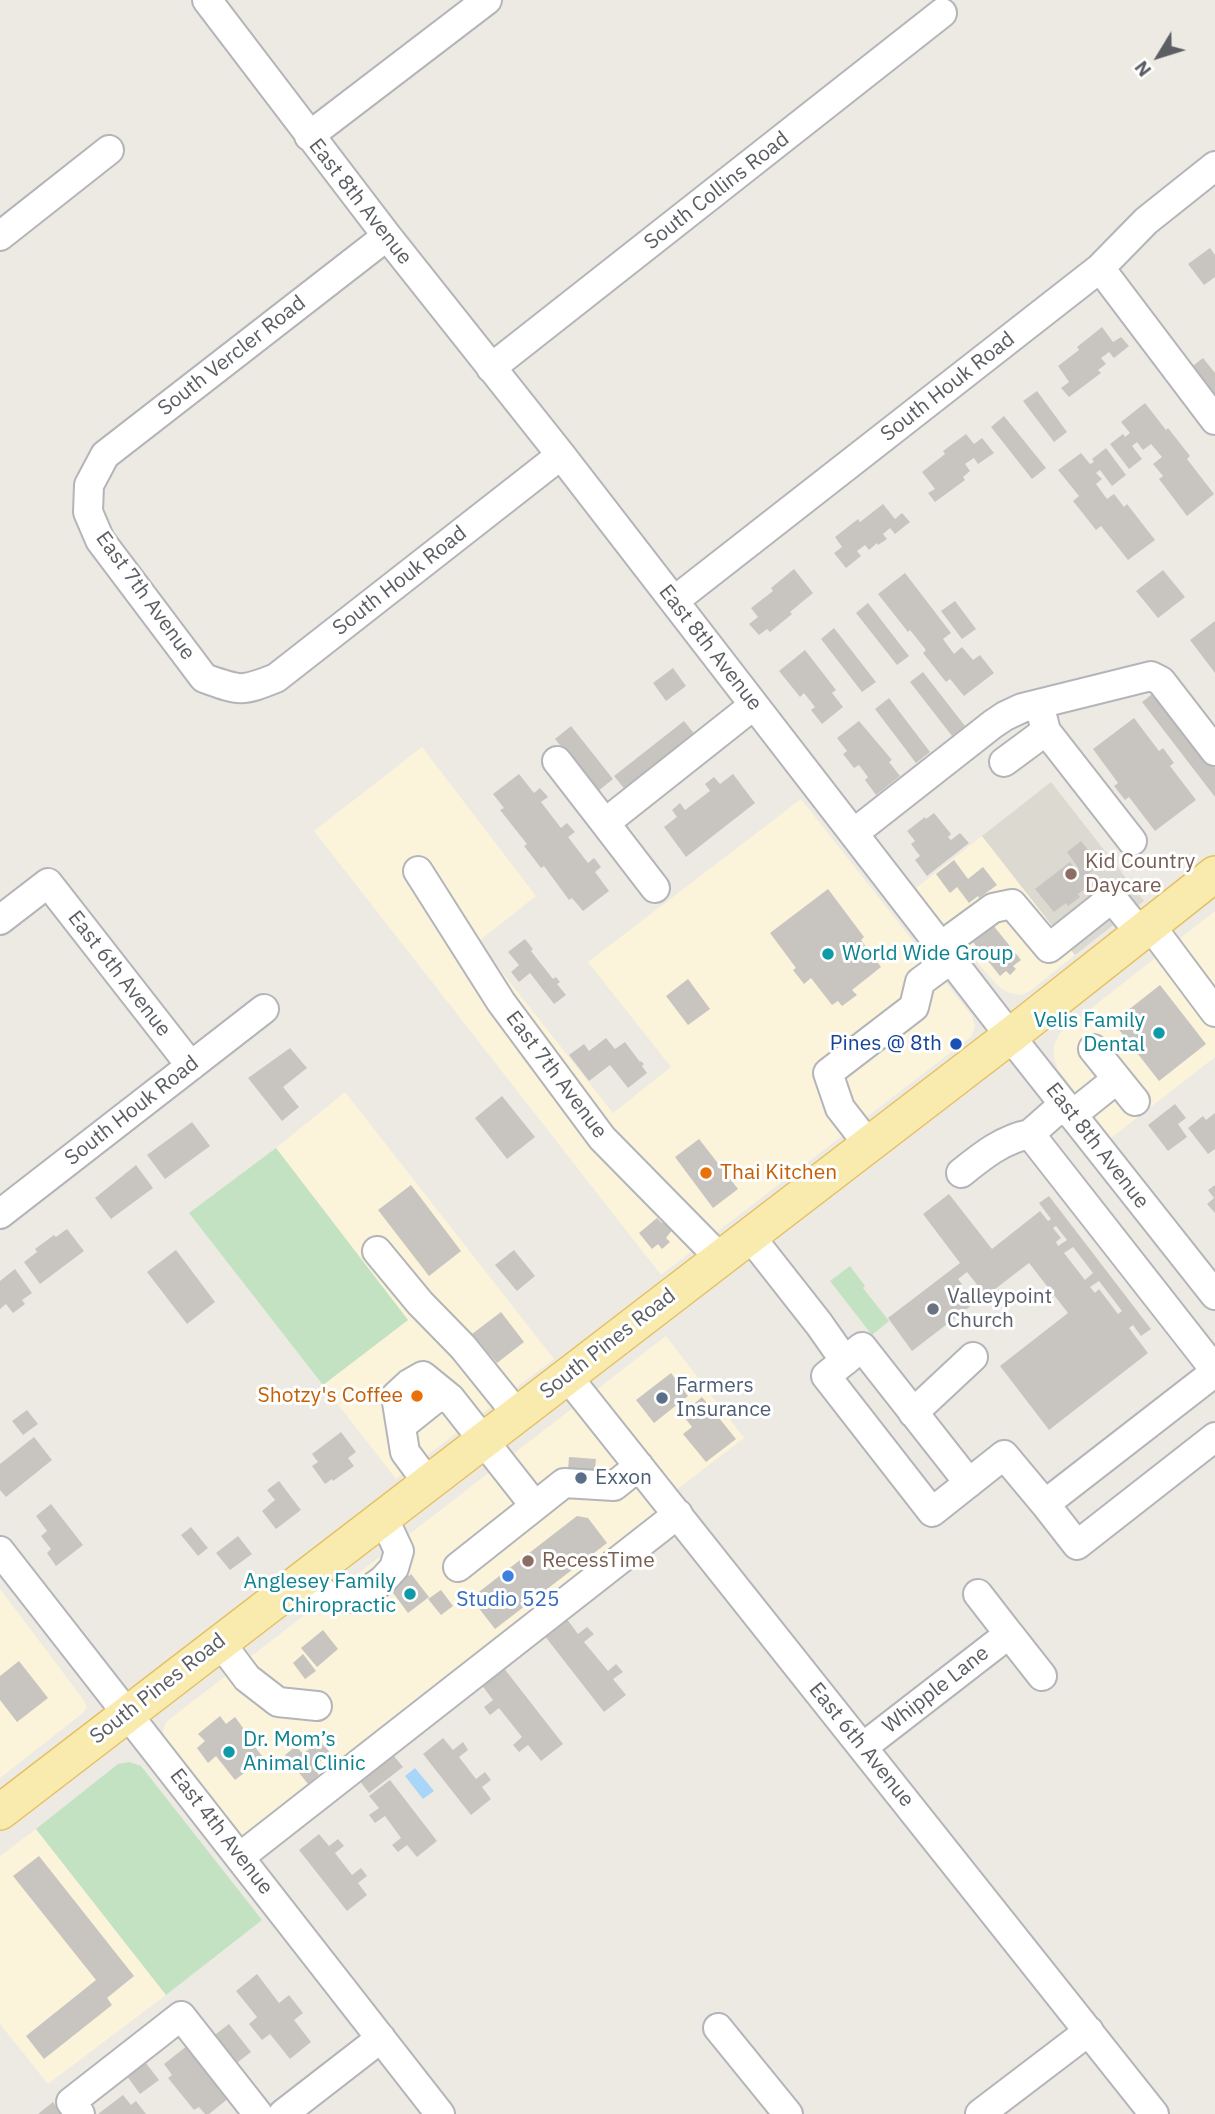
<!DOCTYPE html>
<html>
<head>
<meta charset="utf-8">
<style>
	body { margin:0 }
	#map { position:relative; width:1215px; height:2114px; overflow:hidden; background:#edeae3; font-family:"IBM Plex Sans",sans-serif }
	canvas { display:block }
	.north { position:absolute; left:1124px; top:21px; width:70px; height:70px; -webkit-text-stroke:5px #fff; paint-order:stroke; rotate:232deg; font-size:19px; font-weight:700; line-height:28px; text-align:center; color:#5b5e62 }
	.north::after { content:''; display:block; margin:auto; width:24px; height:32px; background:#5b5e62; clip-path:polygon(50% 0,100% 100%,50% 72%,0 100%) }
</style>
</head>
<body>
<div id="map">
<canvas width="1215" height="2114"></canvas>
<div class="north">N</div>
</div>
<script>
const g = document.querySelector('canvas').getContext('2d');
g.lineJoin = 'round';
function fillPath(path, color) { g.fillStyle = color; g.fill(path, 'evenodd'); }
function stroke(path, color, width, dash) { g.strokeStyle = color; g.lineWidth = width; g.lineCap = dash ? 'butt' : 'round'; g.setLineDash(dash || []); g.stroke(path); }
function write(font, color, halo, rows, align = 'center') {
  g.font = font + ' "IBM Plex Sans",sans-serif'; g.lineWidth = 6; g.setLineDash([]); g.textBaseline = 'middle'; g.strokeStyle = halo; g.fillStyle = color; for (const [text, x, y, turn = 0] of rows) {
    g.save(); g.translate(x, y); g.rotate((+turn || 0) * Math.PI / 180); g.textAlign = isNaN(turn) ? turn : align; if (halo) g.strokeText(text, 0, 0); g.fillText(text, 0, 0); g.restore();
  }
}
const commercial = new Path2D(`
	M422,747l114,149 -58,46 135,171 58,-46 -83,-105 213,-163 171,217 3,11 -4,10 -310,238 -347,-444z
	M982,836l93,119 -45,36 -9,4 -12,-2 -10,-6 -58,-65 -25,-34z
	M1215,911v146l-104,81 -54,-70 -3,-11v-12l7,-13z
	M345,1092l209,267 -158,120 -73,-94 85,-65 -132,-172z
	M666,1336l78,102 -69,53 6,9 -436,338 -4,-1 -77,-96 -1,-11 3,-8z
	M0,1589l83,110 4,8 -4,6 -83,65z
	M36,1829l130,166 -118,89 -48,-60v-168z`);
const education = new Path2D(`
	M1051,782l93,119 -69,54 -93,-119z`);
const green = new Path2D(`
	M276,1148l132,172 -85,65 -134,-172z
	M850,1266l15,20 -2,2 26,33 -17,14 -42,-54z
	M129,1762l12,4 121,154 -96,75 -130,-166 82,-65z`);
const water = new Path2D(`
	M415,1768l19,23 -11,8 -18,-23z`);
const building = new Path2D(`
	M1210,248l5,7v22l-11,8 -16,-21z
	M1102,327l11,15 8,-5 8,9 -15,12 -5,-6 -8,6 5,6 -8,6 3,3 -32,24 -8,-9 8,-6 -11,-16 21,-16 -2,-3z
	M1203,358l12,15v27l-25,-32z
	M1037,391l30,41 -13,10 -31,-41z
	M1145,403l21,27 2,-2 22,28 -3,3 27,35 -27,22 -28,-37 4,-3 -10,-12 9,-7 -11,-13 -8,6 -6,-8 -5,4 10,13 -13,10 -19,-25 13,-10 2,3 5,-4 -9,-11z
	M1004,416l42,52 -14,11 -41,-52z
	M966,434l8,10 8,-6 12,15 -16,11 -4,-6 -9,6 5,7 -7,6 2,3 -30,22 -7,-9 7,-4 -13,-17 23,-18 -2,-3z
	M1106,448l20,27 -14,11 -12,-16 -4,3 6,6 -6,5 11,15 7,-5 10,13 3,-3 28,36 -27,20 -27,-34 -5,4 -23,-29 6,-5 -21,-26 23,-17 9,11 4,-2 -2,-3z
	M883,504l12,15 7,-6 8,9 -15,12 -5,-6 -7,6 4,5 -9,6 -1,-2 -8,7 -4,-5 -8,6 4,5 -15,12 -12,-15 8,-6 -7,-10 23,-18 2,3z
	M794,569l19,24 -23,19 2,2 -22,18 -3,-3 -8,6 -10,-11 9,-7 -7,-9 22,-17 -2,-3z
	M1163,570l22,27 -27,21 -22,-27z
	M905,573l46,60 -8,6 11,15 8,-7 11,13 7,-5 14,18 -30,23 -14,-17 -4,3 -23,-29 3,-3 -16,-20 -2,2 -30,-38z
	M955,601l21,28 -14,10 -21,-28z
	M868,603l41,53 -12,9 -41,-52z
	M1215,621v52l-25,-33z
	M834,628l42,54 -14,10 -41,-53z
	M805,650l31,40 -4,3 11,14 -21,17 -11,-14 4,-3 -11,-14 -4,4 -21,-26z
	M673,668l13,18 -20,15 -13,-18z
	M923,672l42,54 -13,10 -42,-54z
	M1156,691l59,77v29l-73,-95z
	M889,698l41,54 -14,11 -41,-54z
	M1134,718l25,33 4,-3 11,15 -4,3 26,34 -41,31 -26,-34 -4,3 -11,-14 4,-3 -25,-34z
	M684,721l13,16 -70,55 -13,-16z
	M859,721l33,39 -3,2 11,14 -24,19 -11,-15 3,-3 -9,-12 -5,3 -11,-14 4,-3 -10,-13z
	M571,726l42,53 -16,13 -42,-53z
	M519,774l15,19 6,-5 8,9 -7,5 20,26 6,-5 8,9 -7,5 20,26 6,-5 7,9 -6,5 14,19 -26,20 -11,-13 -3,2 -25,-34 -3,2 -17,-22 3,-2 -27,-34 4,-2 -11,-14z
	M733,774l22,29 -69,54 -22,-30 13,-10 -5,-7 8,-7 5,7 25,-19 -5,-7 9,-7 6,7z
	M934,813l17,21 -3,3 3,3 9,-7 9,10 -42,33 -12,-16 5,-4 -9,-12 4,-3 -8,-10 18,-14 1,2z
	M1081,841l19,24 -17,13 6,8 -11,8 2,3 -12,9 -2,-3 -12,9 -19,-23 35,-27 7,9 2,-2 -12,-17z
	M954,860l14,19 15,-12 14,18 -18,13 -1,-2 -9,7 -12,-16 -7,6 -14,-19z
	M828,889l36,48 -3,3 20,27 -29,23 5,5 -15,11 -4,-5 -6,4 -21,-27 -7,6 -11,-14 3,-2 -26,-35z
	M993,925l28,35 -8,6 3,3 -6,6 -4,-4 -6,5 -27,-34z
	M525,939l8,10 -2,2 22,28 3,-2 4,5 -3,2 9,11 -12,9 -24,-31 -11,9 -8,-10 8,-7 -11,-13z
	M688,979l22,30 -22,16 -22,-29z
	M1160,985l46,59 -47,37 -46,-59z
	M606,1038l9,11 10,-7 15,20 1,-1 3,3 -2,2 5,7 -19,15 -18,-23 -21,16 -20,-26 15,-11 5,7z
	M290,1048l17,20 -24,19 16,20 -17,14 -34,-43z
	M502,1096l33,41 -28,22 -32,-41z
	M1175,1104l11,14 -8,6 9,13 -19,14 -20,-26z
	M1215,1113v36l-7,5 -20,-26 15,-12 3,4z
	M192,1122l18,24 -45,33 -18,-24z
	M699,1139l39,50 -25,19 -38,-51z
	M136,1165l17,23 -42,31 -16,-21z
	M411,1185l50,66 -32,25 -51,-66z
	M1215,1185v28l-8,-9 7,-6 -6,-8z
	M949,1194l43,55 48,-38 8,10 3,-2 -12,-16 10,-7 102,133 -10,7 -8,-11 -4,3 19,25 -99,77 -49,-64 68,-53 -39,-50 -43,33 -19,-24 -9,7 4,5 -3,3 13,18 -60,46 -24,-33 72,-55 -37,-49zM1056,1226l11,14 -9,6 -2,-4 5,-4 -8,-10zM1073,1247l20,26 -8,7 -21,-27zM1099,1281l23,30 -4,3 -19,-25 -4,4 -5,-6z
	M657,1218l5,5 4,-3 7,9 -7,9 4,4 -8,7 -4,-5 -6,5 -13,-16z
	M67,1229l17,22 -44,33 -16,-22 13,-10 -2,-3 19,-14 2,2z
	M176,1250l39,52 -28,22 -40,-52z
	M514,1250l21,26 -18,15 -22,-26z
	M15,1269l17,24 -10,7 3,4 -12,9 -7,-9 -6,5v-28z
	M501,1312l23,30 -27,21 -25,-29z
	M671,1373l17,23 -34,27 -18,-23z
	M702,1397l34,42 -30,23 -23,-28 9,-7 -10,-13z
	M27,1410l11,14 -15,11 -11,-14z
	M341,1432l15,20 -8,6 6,8 -21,15 -1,-2 -7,5 -13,-18 6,-4 -6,-8z
	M34,1437l18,23 -46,37 -6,-7v-26z
	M569,1457l27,2 -4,41 -26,-3z
	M279,1481l22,29 -25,19 -14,-18 13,-11 -8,-10z
	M51,1504l32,41 -27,21 -9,-13 4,-4 -10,-13 6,-5 -11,-15z
	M577,1516l11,2 19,25 -112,86 -24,-31z
	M191,1527l17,21 -10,8 -17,-21z
	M238,1536l14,18 -22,16 -14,-17z
	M406,1572l3,4 2,-2 18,23 -21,16 -17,-23z
	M441,1590l12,16 -12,9 -13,-16z
	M566,1618l12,16 9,-7 7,7 -10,8 24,29 8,-7 7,8 -10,7 13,16 -22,17 -60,-77z
	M323,1630l15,19 -21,18 -16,-19z
	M303,1654l13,17 -11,8 -12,-16z
	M19,1661l29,37 -31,24 -17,-22v-24z
	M503,1667l60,77 -22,17 -13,-16 -9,7 -6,-7 9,-8 -23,-29 -9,7 -6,-8 9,-7 -12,-16z
	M220,1716l6,8 9,-7 11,15 -2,1 22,28 -8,6 -2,-3 -21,16 -19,-24 -8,7 -11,-15 8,-7 -7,-7z
	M443,1738l10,12 10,-8 5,8 -9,7 17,22 9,-7 6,8 -9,7 9,12 -20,16 -48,-61z
	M320,1740l10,13 -17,14 6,8 -11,9 -23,-29 11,-9 7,8z
	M389,1750l14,17 -34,26 -13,-17z
	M390,1780l47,61 -20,16 -10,-12 -9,7 -6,-7 9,-7 -16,-22 -10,7 -6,-8 10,-7 -10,-12z
	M319,1834l10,12 9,-7 6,7 -9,7 17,22 9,-7 6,8 -9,7 9,12 -20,16 -48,-61z
	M39,1856l95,120 -27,22 5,7 -68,54 -18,-23 70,-56 -83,-104z
	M257,1974l22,29 10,-8 14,18 -9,7 17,22 -21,17 -20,-25 -8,6 -13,-16 8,-7 -21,-26z
	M229,2024l22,28 -17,13 -22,-28z
	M192,2042l42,52 -25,20h-4l-6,-7 -5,3 -26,-32 4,-3 -8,-11z
	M142,2058l17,22 -19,14 -16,-22z
	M123,2095l8,10 5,-4 10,13h-48z
	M53,2102l9,12h-24z`);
const minor = new Path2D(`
	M207,0l180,236 174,219 449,581 205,259
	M309,136l178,-136
	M0,236l109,-86
	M387,236l-282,219 -16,30 -1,27 12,28 104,138c36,13 37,14 72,0l285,-223
	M1100,268l115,152
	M491,368l451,-355
	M674,601l426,-333 46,-47 69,-55
	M1039,704l7,27 86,110
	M557,761l48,62
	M1004,762l42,-31
	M854,833l139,-109 12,-8 17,-8 129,-32 10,5 54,70
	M418,871l83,131 101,136 118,120
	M655,888l-50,-65 149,-118
	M0,920l48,-37 143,183
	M1150,925l65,87
	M941,946l52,-38 19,-4 37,44 63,-50 28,35
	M1093,1049l42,52
	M1064,1104l-34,30 185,236
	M1072,1115l45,-36
	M868,1144l-28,-36 -12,-35 86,-66 6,-25 31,-23
	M961,1173c21,-17 42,-34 69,-39
	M0,1214l264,-205
	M749,1235l70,89 26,37
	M377,1251l43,52 43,44 54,67
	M567,1376l587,738
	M913,1413l60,-56
	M401,1426l35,-28h14
	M428,1483l-23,-31 -9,-56 13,-12 14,-8 27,22 85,108
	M969,1483l-107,-136 -36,29 106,136 72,-57 41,49 170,-132
	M1045,1504l32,41 138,-108
	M0,1551l440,563
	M458,1567l106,-84 50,3 25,-20
	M305,1577l25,21h26l8,-4 19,-14 11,-12 5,-17 -16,-34
	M978,1594l31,40
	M220,1642l27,36 31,24 39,4
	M863,1747l146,-113 33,42
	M240,1857l438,-343
	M718,2028l70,86
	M80,2114l-9,-12 110,-86 77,98
	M283,2114l98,-76
	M980,2114l109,-83`);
const major = new Path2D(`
	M0,1812l1010,-776 205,-162`);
const markers = [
	[1071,874,7,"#8d6e63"],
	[828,954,7,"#0f9aa8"],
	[1159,1033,7,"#0f9aa8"],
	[956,1044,7,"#1a4fb4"],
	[706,1173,7,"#e8710a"],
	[933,1309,7,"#6b7280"],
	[417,1396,7,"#e8710a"],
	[662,1398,7,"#5c6f8a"],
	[581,1478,7,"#5c6f8a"],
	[528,1561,7,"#8d6e63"],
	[508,1576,7,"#3f7fe0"],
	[410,1594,7,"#0f9aa8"],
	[229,1752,7,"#0f9aa8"]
];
const streetNames = [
	["South Collins Road",717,191,-38],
	["East 8th Avenue",360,202,52],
	["South Vercler Road",232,356,-38],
	["South Houk Road",948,387,-38],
	["South Houk Road",400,581,-38],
	["East 7th Avenue",145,596,54],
	["East 8th Avenue",710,648,52],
	["East 6th Avenue",119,974,52],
	["East 7th Avenue",556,1075,53],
	["South Houk Road",132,1111,-38],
	["East 8th Avenue",1097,1146,52],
	["South Pines Road",608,1344,-38],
	["South Pines Road",158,1689,-38],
	["Whipple Lane",936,1690,-38],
	["East 6th Avenue",861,1745,51],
	["East 4th Avenue",221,1832,52]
];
const educationNames = [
	["Kid Country",1085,862],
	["Daycare",1085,886],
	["RecessTime",542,1561]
];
const cultureNames = [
	["World Wide Group",842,954],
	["Velis Family",1145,1021,"right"],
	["Dental",1145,1045,"right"],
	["Anglesey Family",396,1582,"right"],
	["Chiropractic",396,1606,"right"],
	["Dr. Mom’s",243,1740],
	["Animal Clinic",243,1764]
];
const transitNames = [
	["Pines @ 8th",942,1044]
];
const foodNames = [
	["Thai Kitchen",720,1173],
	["Shotzy's Coffee",403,1396,"right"]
];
const worshipNames = [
	["Valleypoint",947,1297],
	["Church",947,1321]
];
const serviceNames = [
	["Farmers",676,1386],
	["Insurance",676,1410],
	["Exxon",595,1478]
];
const shopNames = [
	["Studio 525",508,1600]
];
fillPath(commercial, '#fbf3da');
fillPath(education, '#dcd9d1');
fillPath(green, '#c2e2c1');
fillPath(water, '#a8d5f8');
fillPath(building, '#c8c5c0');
stroke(minor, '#b3b5b9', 32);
stroke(major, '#e5c063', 38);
stroke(minor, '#fff', 28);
stroke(major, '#f8ebad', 35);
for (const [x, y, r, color] of markers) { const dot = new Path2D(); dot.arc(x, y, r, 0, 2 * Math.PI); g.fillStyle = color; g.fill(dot); stroke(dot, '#fff', 2.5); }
write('21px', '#5b5e62', '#fff', streetNames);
write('21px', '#785e54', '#fff', educationNames, 'left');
write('21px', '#0d838f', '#fff', cultureNames, 'left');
write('21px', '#164399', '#fff', transitNames, 'right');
write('21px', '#c56008', '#fff', foodNames, 'left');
write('21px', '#5b616d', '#fff', worshipNames, 'left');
write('21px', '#4e5e75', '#fff', serviceNames, 'left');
write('21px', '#366cbe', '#fff', shopNames);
</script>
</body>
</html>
